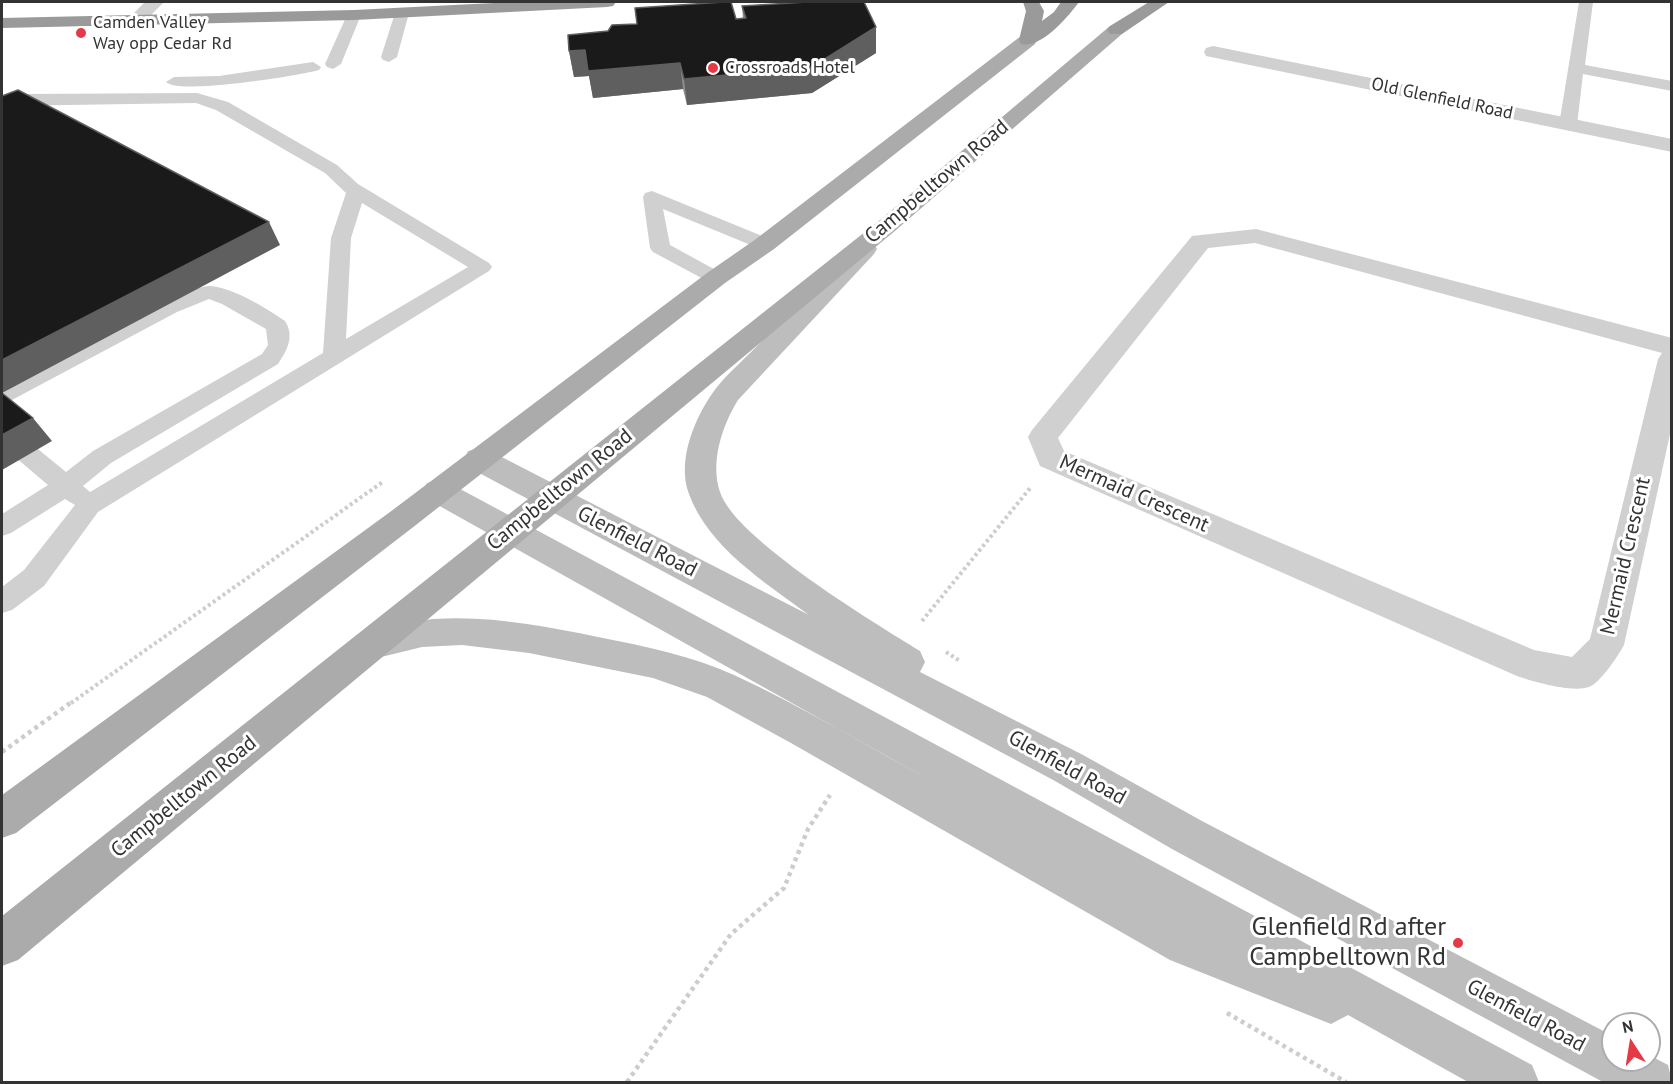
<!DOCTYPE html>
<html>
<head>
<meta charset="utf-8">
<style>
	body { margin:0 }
	#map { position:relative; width:1673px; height:1084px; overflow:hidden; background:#fff; font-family:"PT Sans",sans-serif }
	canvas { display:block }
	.frame { position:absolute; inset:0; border:3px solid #333; pointer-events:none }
	.north { position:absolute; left:1601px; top:1012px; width:60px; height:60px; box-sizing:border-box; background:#fff; border:2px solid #adadad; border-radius:50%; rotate:348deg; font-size:16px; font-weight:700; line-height:24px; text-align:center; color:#333 }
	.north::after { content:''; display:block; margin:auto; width:21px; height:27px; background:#e63946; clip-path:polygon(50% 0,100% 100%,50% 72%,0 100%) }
</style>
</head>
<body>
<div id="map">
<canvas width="1673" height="1084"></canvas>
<div class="frame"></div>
<div class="north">N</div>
</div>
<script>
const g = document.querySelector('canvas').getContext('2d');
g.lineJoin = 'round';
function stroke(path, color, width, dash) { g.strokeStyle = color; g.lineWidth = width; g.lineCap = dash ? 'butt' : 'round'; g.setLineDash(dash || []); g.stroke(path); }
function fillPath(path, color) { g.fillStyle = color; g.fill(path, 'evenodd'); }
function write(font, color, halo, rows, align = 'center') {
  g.font = font + ' "PT Sans",sans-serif'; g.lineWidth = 6; g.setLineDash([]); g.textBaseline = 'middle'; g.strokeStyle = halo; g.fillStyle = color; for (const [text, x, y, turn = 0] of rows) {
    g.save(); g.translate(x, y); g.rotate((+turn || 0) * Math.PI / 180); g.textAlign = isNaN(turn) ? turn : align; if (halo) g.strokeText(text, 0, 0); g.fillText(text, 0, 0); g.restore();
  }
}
const pathFar1 = new Path2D(`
	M922,621l109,-134
	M946,652l14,9
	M71,703l313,-222`);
const path = new Path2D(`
	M2,752l71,-51
	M1227,1013l119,69
	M1629,1017l13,7
	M627,1082l104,-148 53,-46 24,-59 22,-34`);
const lane = new Path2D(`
	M1579,2h14l-8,63 87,16v10l-89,-17 -6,51 -3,4h-12l-3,-4z
	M402,9l7,4 -12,44 -8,5 -6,-2 -2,-3 14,-44z
	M354,11l7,4 -20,49 -8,5 -6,-2 -2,-3 22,-49z
	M313,62l8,5 -2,3c-21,6 -142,25 -153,12l8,-5 45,-1z
	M197,93l31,9 109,63 21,19 131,79 3,4 -3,4 -391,241 -54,74 -32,24 -10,3v-26l22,-17 51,-65 -10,-6 -54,34 -9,3v-22l46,-29 -46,-39v-21l9,2 55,45 27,-21 169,-97 6,-9 -2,-16 -44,-25 -13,-5 -32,13 -167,89 -8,3v-18c33,-17 182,-103 209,-100 25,3 53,21 74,35 10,16 2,29 -7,43l-167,99 -28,23 7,6 233,-139 8,-115 15,-45 -21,-20 -109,-63 -20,-7 -194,3v-10l18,-2zM362,203l106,64 -122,72 5,-101z
	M652,191l120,49 3,4 -3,4h-14l-95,-39 7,36 53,29 3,4 -3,4 -7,2 -7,-2 -56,-30 -3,-4 -7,-51 2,-4z`);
const street = new Path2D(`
	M145,2h19l-22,22h-12l-3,-4z
	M1213,46l459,93v13l-466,-96 -2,-4 2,-4z
	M1256,229l416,109v87l-48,220c-6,11 -22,35 -33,41 -15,8 -57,-4 -74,-10l-477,-210 -12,-29 4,-7 160,-194zM1255,243l407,110 -4,6 -68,280 -18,18 -38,-7 -470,-199 -6,-13 150,-190z`);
const secondary = new Path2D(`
	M865,242l9,2 3,5 -3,5 -136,146c-16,26 -28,62 -18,92 15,47 155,131 200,159l5,11 -5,10 163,83 119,66 411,215v24h36v-5l19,10 4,17h-69l-431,-233 -117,-68 -587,-314 -4,-8 4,-8 11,-3 11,3 319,164c-43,-32 -101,-68 -120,-121 -13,-34 7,-80 28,-107 13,-16 30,-30 44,-45 32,-33 64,-66 95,-98z
	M438,480l11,3 1083,582 7,17h-71l-120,-67 -17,9 -161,-64 -379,-217 -84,-46 -54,-19 -124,-25 -67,-8 -40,2 -49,12 -13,-5 -5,-10 5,-10c82,-28 157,-13 238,3 46,9 94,19 136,38 69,32 135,72 201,108l-508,-284 -5,-8 5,-8z`);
const primary = new Path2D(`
	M1116,25l6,1 3,4 -3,4 -226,196 -878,730 -16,6v-50l878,-696 230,-194z
	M1028,34l7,2 2,4 -2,4 -261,205 -49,34 -313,245 -396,305 -14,5v-43l388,-283 317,-239 49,-34 265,-203z`);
const highway = new Path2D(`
	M514,2h102l-3,4 -6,1 -253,13 -352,8v-10l352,-8z
	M1023,2h16l5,9 -2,10 12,-9 7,-10h18c-11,15 -38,47 -58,42l-2,-4 7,-29z
	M1149,2h20l-47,32h-12l-3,-4 3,-4z`);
const wall = new Path2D(`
	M742,6l134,21v26l-64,40 -125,12 -4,-16 -90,9 -4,-22 -15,1 -5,-26 167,-32h7z`);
const shadedWall = new Path2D(`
	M876,27v26l-64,40 -125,12 -3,-26z
	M585,50l95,13 3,26 -90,9 -4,-22 -15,1 -5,-26z
	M269,222l11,23 -278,148v-33z
	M33,418l19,23 -50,29v-35z`);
const building = new Path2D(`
	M724,2h7l5,17 10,-1 -4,-12 65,-4h57l12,25 -64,40 -128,12 -4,-16 -92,8 -3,-21 -16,1 -1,-16 40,-4 4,-6 25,-1 -2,-16z
	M18,90l251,132 -267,138v-264z
	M2,393l31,25 -31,17z`);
const markers = [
	[81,33,6,"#e63946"],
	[713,68,6,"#e63946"],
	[1458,943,6,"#e63946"]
];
const farPoinames = [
	["Camden Valley",93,23],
	["Way opp Cedar Rd",93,44],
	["Crossroads Hotel",725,68]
];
const farStreetnames = [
	["Old Glenfield Road",1442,99,12]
];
const streetNames = [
	["Campbelltown Road",937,182,-40],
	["Campbelltown Road",560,490,-39],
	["Mermaid Crescent",1134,494,24],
	["Glenfield Road",637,542,27],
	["Mermaid Crescent",1626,556,-77],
	["Glenfield Road",1067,768,29],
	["Campbelltown Road",184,797,-39],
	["Glenfield Road",1526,1016,28]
];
const nearPoinames = [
	["Glenfield Rd after",1446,928],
	["Campbelltown Rd",1446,958]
];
stroke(pathFar1, '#cdcdcd', 4, [3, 3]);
stroke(path, '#cdcdcd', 4.5, [4, 4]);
fillPath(lane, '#d0d0d0');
fillPath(street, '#d0d0d0');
fillPath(secondary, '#bdbdbd');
fillPath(primary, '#ababab');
fillPath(highway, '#9a9a9a');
fillPath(wall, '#8c8c8c');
fillPath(shadedWall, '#5f5f5f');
fillPath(building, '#1a1a1a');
stroke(building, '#5f5f5f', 1.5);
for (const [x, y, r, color] of markers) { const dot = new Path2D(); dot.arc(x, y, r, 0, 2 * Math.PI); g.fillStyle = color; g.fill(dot); stroke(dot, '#fff', 2); }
write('18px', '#333', '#fff', farPoinames, 'left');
write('18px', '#333', '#fff', farStreetnames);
write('21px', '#333', '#fff', streetNames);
write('26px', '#333', '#fff', nearPoinames, 'right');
</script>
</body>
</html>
